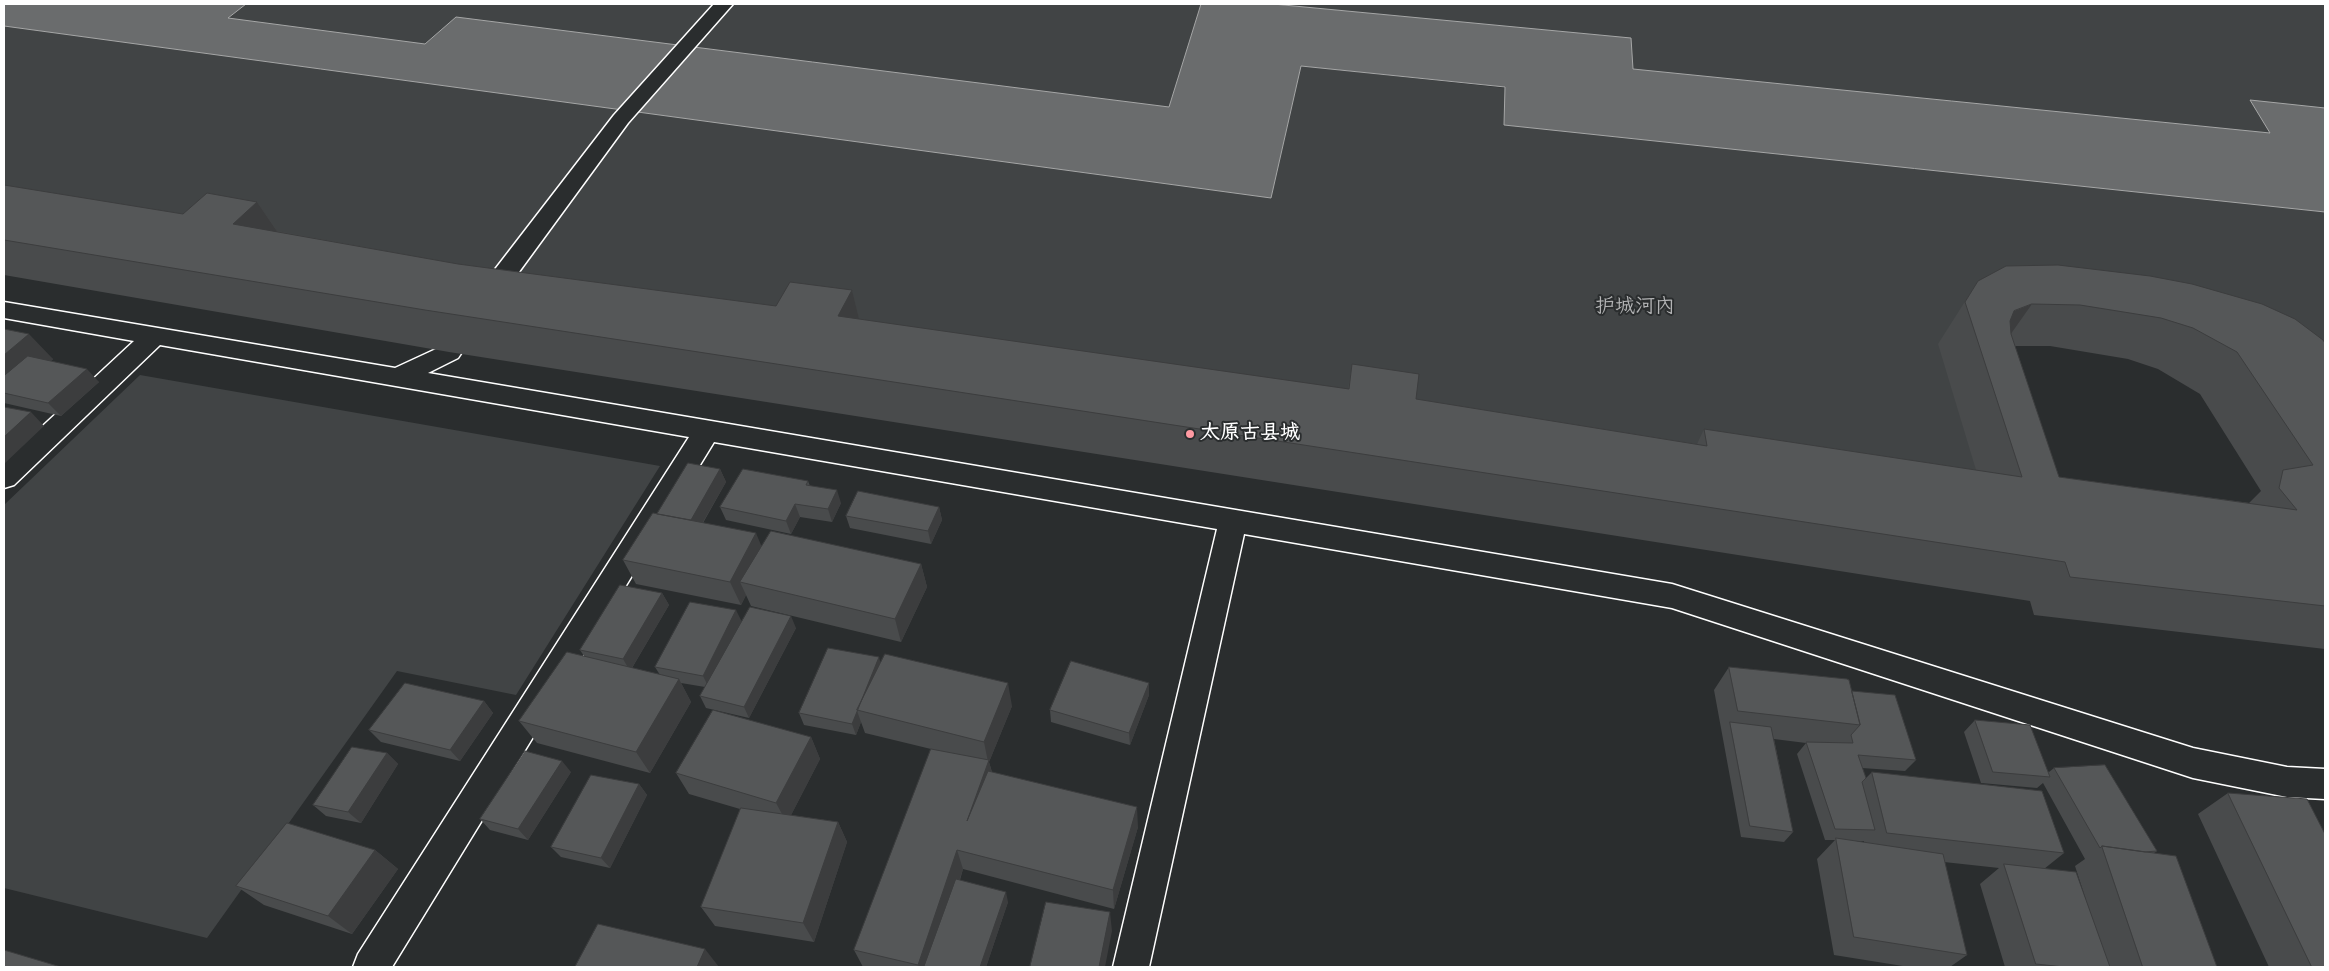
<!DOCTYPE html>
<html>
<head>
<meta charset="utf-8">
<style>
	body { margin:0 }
	#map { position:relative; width:2329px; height:971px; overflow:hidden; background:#2a2d2e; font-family:Mynerve,sans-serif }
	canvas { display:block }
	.frame { position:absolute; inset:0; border:5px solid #fff; pointer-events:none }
</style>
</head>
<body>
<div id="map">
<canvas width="2329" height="971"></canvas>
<div class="frame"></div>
</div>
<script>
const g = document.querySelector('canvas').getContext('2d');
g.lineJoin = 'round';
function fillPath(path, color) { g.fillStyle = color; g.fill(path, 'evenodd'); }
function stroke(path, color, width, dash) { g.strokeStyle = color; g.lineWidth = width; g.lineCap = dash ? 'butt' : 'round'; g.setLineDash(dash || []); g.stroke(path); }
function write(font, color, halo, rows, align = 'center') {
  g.font = font + ' Mynerve,"LXGW WenKai TC",sans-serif'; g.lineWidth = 4; g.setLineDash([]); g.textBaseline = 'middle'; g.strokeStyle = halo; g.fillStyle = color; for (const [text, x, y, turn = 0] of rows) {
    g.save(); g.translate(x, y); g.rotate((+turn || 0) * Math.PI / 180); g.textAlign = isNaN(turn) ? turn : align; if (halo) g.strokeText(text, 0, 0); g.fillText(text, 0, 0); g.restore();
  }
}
const green = new Path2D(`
	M246,4h955l-32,103 -713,-90 -31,27 -198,-26z
	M1273,4h1052v104l-74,-7 20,32 -638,-64 -3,-31z
	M4,26l1267,172 30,-132 204,22 -1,37 821,87v230l-42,-61 -304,-74 11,210 -1986,-297z
	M140,375l520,91 -144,229 -119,-24 -190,267 -203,-50v-383z`);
const water = new Path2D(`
	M4,4h242l-18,14 197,26 31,-27 713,90 32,-103h72l358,34 2,31 637,64 -20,-33 75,8v104l-821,-87 1,-38 -204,-21 -30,132 -1267,-172z`);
const minor = new Path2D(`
	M714,4h19l-105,119 -134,183 -9,2 -9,-2 -3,-6 3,-6 138,-179z
	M4,302l391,66 54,-25 9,3 4,6 -4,6 -30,15 1244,211 521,164 94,19 38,2v30l-38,-2 -94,-19 -521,-170 -428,-74 -95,433h-36l104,-438 -503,-87 -322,525h-39l5,-13 331,-517 -529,-92 -146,140 -10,3v-26l130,-121 -130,-23z`);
const wall = new Path2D(`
	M4,185l179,29 74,-12 20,29 181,33 318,42 76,-16 7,29 489,70 4,-25 64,35 281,45 7,-15 272,41 -38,-126 40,-63 347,62v306l-291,-34 -4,-14 -1581,-249 -445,-77zM2014,346h36l78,13 30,10 42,25 61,97 -12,12 -190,-26z
	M4,329l49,30 -2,2 48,21 -38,34 -57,-13z
	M720,469l6,13 -23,41 59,23 159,18 6,23 -26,55 -150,-36 -5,-11 -5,10 -105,-21 -13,-24 34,-46z
	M808,481l2,5 31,17 -9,19 -32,-5 -9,17 -65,-14 -6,-13z
	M939,507l3,13 -11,24 -81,-16 -4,-12z
	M662,593l7,12 -37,63 28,7 -5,-8 87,-45 54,6 -47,90 -43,-10 -6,-12 5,-9 -24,-4 10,19 -41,71 -113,-30 -18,-22 65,-65 -4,-6z
	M880,662l132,44 -23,56 3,10 146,55 -24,82 -151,-40 -3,11 48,22 -22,65h-123l-9,-17 77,-201 -66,-16 -4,-11 -5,13 -52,-10 -5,-12z
	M1729,667l123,24 64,69 -11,11 -43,-3 4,10 6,-6 192,81 -20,16 42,31 -11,-34 10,-7 -42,-76 -6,5 -56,-5 -17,-51 11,-12 74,52 5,-4 103,83 -3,2 63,114h-212l-25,-83 19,-16 -55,-6 23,93 -17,12h-41l-75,-12 -17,-96 18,-19h-10l-28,-86 9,-11 -32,-4 19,93 -9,10 -43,-5 -27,-147zM1852,841h12v2z
	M1149,695l-19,50 -79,-23 -1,-12z
	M484,701l9,12 -33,48 -79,-19 -12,-12z
	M811,737l9,22 -29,56 47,7 9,20 -33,100 -99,-16 -14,-19 39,-98 -51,-15 -13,-21z
	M387,753l11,11 -37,59 -35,-7 -13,-11z
	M571,772l-43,68 -38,-10 -10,-11z
	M639,784l8,11 -37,73 -49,-11 -10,-10z
	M2228,793l97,174h-56l-71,-153z
	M375,850l23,19 -46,65 -88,-29 -28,-19z`);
const shadedWall = new Path2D(`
	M257,202l28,41 -52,-19z
	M852,290l10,41 -24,-15z
	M2032,304l-29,41 -18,7 29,-41z
	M29,334l24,25 -42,36 -7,-2v-38z
	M87,369l12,13 -38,34 -13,-13z
	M31,412l13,14 -40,38v-27z
	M720,469l6,13 -30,52 -6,-13z
	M837,490l4,13 -9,19 -4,-13z
	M795,504l5,13 -9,17 -5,-13z
	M939,507l3,13 -11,24 -3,-13z
	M756,533l10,24 -26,25 6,13 -5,10 -11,-23z
	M921,564l6,23 -26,55 -6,-23z
	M662,593l7,12 -39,66 -7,-12z
	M736,610l6,12 -33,66 -6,-12z
	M791,616l5,12 -47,90 -5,-11z
	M879,657l3,12 -25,41z
	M679,679l12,23 -41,71 -14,-21z
	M1008,683l4,23 -23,56 5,19 -27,40 21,-59 -4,-20z
	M1149,683v12l-19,50 -1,-12z
	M484,701l9,12 -33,48 -10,-11z
	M857,711l4,11 -5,13 -4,-11z
	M811,737l9,22 -33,64 -11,-20z
	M387,753l11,11 -37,59 -13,-11z
	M562,761l9,11 -43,68 -10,-11z
	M639,784l8,11 -37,73 -9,-10z
	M1137,807l1,20 -24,82 -1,-19z
	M838,822l9,20 -33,100 -11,-19z
	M375,850l23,19 -46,65 -24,-18z
	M957,850l6,19 -32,98h-12l-1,-2z
	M1006,892l2,10 -22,65h-6z
	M1110,912l2,19 -7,36h-6z
	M705,949l14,18h-22z`);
const building = new Path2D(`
	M4,185l179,29 24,-21 50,9 -24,22 225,40 318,42 14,-24 62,8 -14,26 511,73 3,-25 67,10 -3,25 291,47 -3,-17 318,48 -57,-175 13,-21 28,-15 52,-1 92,11 42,8 70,20 33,15 28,21 2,3v263l-255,-29 -5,-15 -1640,-252 -421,-70zM2032,304l48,1 81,13 32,10 44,24 76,113 -30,5 -4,18 18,22 -238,-33 -48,-143 -1,-13 4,-10z
	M4,329l25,5 -25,21z
	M28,356l59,13 -39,34 -44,-10v-17z
	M4,407l27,5 -27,25z
	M688,463l32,6 -29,51 -34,-6z
	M743,469l65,12 -2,4 31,5 -9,19 -33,-5 -9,17 -66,-14z
	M858,491l81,16 -11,24 -82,-15z
	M653,513l103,20 -26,49 -107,-22z
	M771,531l150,33 -26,55 -155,-37z
	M620,585l42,8 -39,66 -43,-9z
	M690,602l46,8 -33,66 -48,-9z
	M750,607l41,9 -47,91 -44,-11z
	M828,648l51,9 -27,67 -53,-11z
	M567,652l112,27 -43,73 -117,-31z
	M885,654l123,29 -24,59 -127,-32z
	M1071,661l78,22 -20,50 -79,-23z
	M1729,667l118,12 2,1 11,45 -122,-14z
	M405,683l79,18 -34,49 -81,-20z
	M1852,691l43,4 21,65 -58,-5 8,23 -4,4 13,48 -40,-1 -29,-87 47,1 -2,-8 9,-10z
	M713,710l98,27 -35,66 -100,-30z
	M1975,720l55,5 20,52 -57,-5z
	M1730,722l41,5 22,105 -43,-6z
	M352,747l35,6 -39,59 -35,-7z
	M931,749l58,11 -22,61 21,-50 149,36 -24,83 -156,-40 -39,115 -64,-15z
	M525,751l37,10 -44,68 -38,-10z
	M2105,765l52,86 -12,1 -43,-6 -2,2 -46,-80z
	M1872,772l170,19 22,62 -177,-20z
	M591,775l48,9 -38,74 -50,-11z
	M2228,793l79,6 18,35v133h-13z
	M741,808l97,14 -35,101 -102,-16z
	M287,823l88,27 -47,66 -92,-30z
	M1836,838l107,16 24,101 -113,-18z
	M2102,846l74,10 41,111h-74z
	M2004,864l72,8 34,95h-46l-28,-3z
	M956,879l50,13 -26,75h-56z
	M1046,902l64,10 -11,55h-69z
	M598,924l107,25 -8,18h-122z
	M4,950l57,17h-57z`);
const markers = [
	[1190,434,5,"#ff9aa2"]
];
const parkNames = [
	["护城河内",1635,308]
];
const poiNames = [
	["太原古县城",1200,434]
];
fillPath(green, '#414445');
fillPath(water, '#6a6c6d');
stroke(water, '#a6a7a7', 1);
stroke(minor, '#fff', 3);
fillPath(minor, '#2a2d2e');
fillPath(wall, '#494b4c');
fillPath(shadedWall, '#3c3d3e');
fillPath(building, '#555758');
stroke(building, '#3c3d3e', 1);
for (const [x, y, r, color] of markers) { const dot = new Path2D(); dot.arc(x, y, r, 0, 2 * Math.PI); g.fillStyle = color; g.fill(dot); stroke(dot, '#2a2d2e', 2); }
write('20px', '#b3b4b5', '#2a2d2e', parkNames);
write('bold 20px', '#fff', '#2a2d2e', poiNames, 'left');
</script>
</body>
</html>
